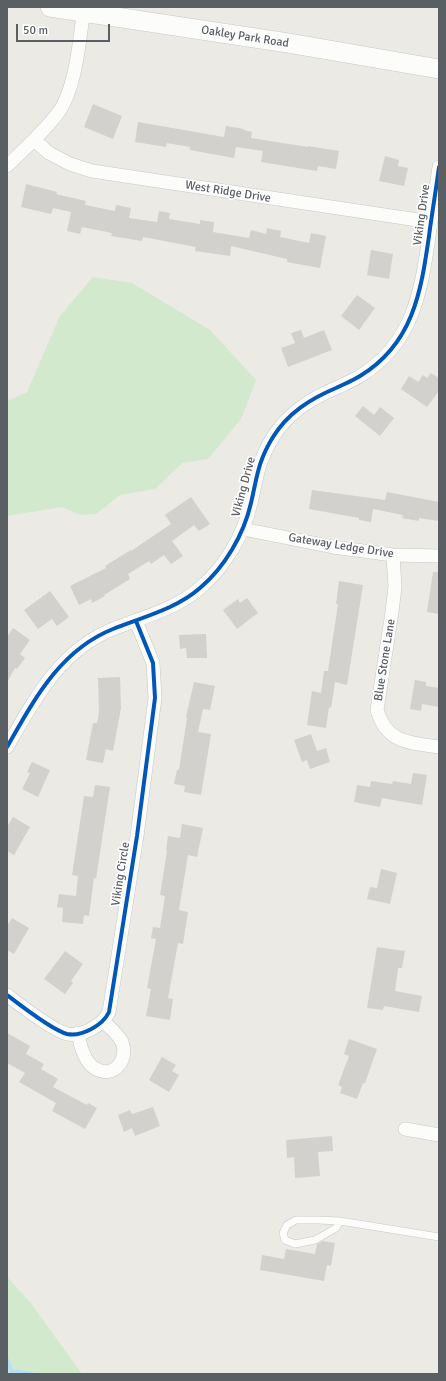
<!DOCTYPE html>
<html>
<head>
<meta charset="utf-8">
<style>
	body { margin:0 }
	#map { position:relative; width:446px; height:1381px; overflow:hidden; background:#ebeae5; font-family:Signika,sans-serif }
	canvas { display:block }
	.frame { position:absolute; inset:0; border:8px solid #5a5f64; pointer-events:none }
	.scale { position:absolute; left:16px; top:24px; width:94px; height:18px; box-sizing:border-box; border:2px solid #5a5f64; border-top:0; padding-left:5px; font-size:12px; line-height:14px; white-space:nowrap; color:#5a5f64; -webkit-text-stroke:3px #fff; paint-order:stroke }
</style>
</head>
<body>
<div id="map">
<canvas width="446" height="1381"></canvas>
<div class="frame"></div>
<div class="scale">50 m</div>
</div>
<script>
const g = document.querySelector('canvas').getContext('2d');
g.lineJoin = 'round';
function fillPath(path, color) { g.fillStyle = color; g.fill(path, 'evenodd'); }
function stroke(path, color, width, dash) { g.strokeStyle = color; g.lineWidth = width; g.lineCap = dash ? 'butt' : 'round'; g.setLineDash(dash || []); g.stroke(path); }
function write(font, color, halo, rows, align = 'center') {
  g.font = font + ' Signika,sans-serif'; g.lineWidth = 3.5; g.setLineDash([]); g.textBaseline = 'middle'; g.strokeStyle = halo; g.fillStyle = color; for (const [text, x, y, turn = 0] of rows) {
    g.save(); g.translate(x, y); g.rotate((+turn || 0) * Math.PI / 180); g.textAlign = isNaN(turn) ? turn : align; if (halo) g.strokeText(text, 0, 0); g.fillText(text, 0, 0); g.restore();
  }
}
const green = new Path2D(`
	M93,277l39,6 78,47 46,50 -15,39 -33,40 -26,4 -27,26 -35,6 -24,19 -16,1 -18,-8 -55,9v-115l20,-9 33,-76z
	M7,1277l23,25 52,72h-75z`);
const stream = new Path2D(`
	M7,1360l4,11 21,3`);
const building = new Path2D(`
	M93,104l29,12 -9,23 -29,-12z
	M138,122l86,15 2,-11 18,3v1l8,2 -1,6 57,9v-1l31,5 -3,18 -18,-3 -1,5 -56,-9 2,-11 -27,-4 -2,11 -44,-8v-3l-23,-4 -1,4 -31,-5z
	M385,156l14,4 -1,6 10,2 -4,18 -25,-5z
	M26,184l31,8 -1,2 30,7 -1,4 30,6 1,-6 15,3 -2,10 28,4 2,-11 11,2 -1,6 31,5v-4l14,2 -1,10 36,6 2,-8 15,4 1,-6 14,3 -1,6 29,6 2,-10 15,3 -6,32 -33,-6v-3l-56,-13 -1,10 -35,-5 1,-4 -53,-10 -1,4 -31,-5 1,-3 -30,-6 -2,7 -13,-3 4,-19 -18,-4 -2,6 -30,-7z
	M371,250l22,4 -4,25 -22,-4z
	M357,295l18,13 -16,22 -18,-14z
	M301,330l3,8 20,-8 8,20 -44,17 -7,-19 14,-5 -4,-10z
	M431,373l8,5v13l-12,16 -26,-18 8,-13 9,6 5,-7 4,3z
	M363,406l11,9 6,-8 14,11 -14,18 -25,-20z
	M312,490l73,10 2,-8 52,10v19l-20,-3v3l-17,-3 1,-3 -30,-6 -2,13 -12,-2v-2l-50,-9z
	M191,497l19,27 -11,7 -5,-6 -22,16 11,15 -12,8 -7,-9 -13,9 -2,-3 -21,13 2,5 -26,16 1,1 -13,7 -1,-4 -12,6 -9,-19 36,-18 -1,-2 26,-16v1l40,-27 -6,-9z
	M433,572h6v42l-12,-2z
	M339,581l24,4 -16,100 -12,-3 -4,26 -2,-1 -3,21 -19,-3 5,-34 9,2 3,-22h4l10,-67h-2z
	M50,591l19,26 -12,9 -5,-7 -14,10 -14,-19z
	M247,598l11,15 -21,16 -14,-19 15,-11 2,4z
	M13,628l17,12 -10,14 5,4 -8,11 -2,-1 -8,14v-45z
	M206,634l1,24h-20l-1,-10 -6,1 -1,-14z
	M120,677l1,31 -8,43 -7,-2 -3,14 -17,-3 7,-37h4l2,-11 -1,-34z
	M415,680l11,2v4l13,2v19l-17,-3 -1,7 -11,-2z
	M194,682l21,4 -5,24 -7,-1 -5,23 13,2 -10,61 -17,-3 1,-6 -11,-2 3,-14h2l8,-52 -1,-1z
	M311,734l6,17 9,-3 4,14 -20,7 -3,-9 -5,2 -8,-22z
	M32,762l18,8 -12,27 -16,-8 8,-16 -3,-1z
	M413,773l14,2 -5,30 -40,-7 -2,9 -26,-5 3,-17 13,2 1,-6 21,3 1,-3 18,3z
	M95,785l15,2 -14,92 -2,-1 -5,38 -5,-1 -1,9 -21,-2 1,-14 -6,-1 2,-13 17,2 2,-20 -6,-1 12,-79 9,1z
	M13,817l17,10 -16,28 -7,-4v-24z
	M182,824l21,4 -6,29 -9,-2 -9,55 9,2 -5,32 -5,-1 -10,55 5,1 -3,21 -24,-4 5,-27 -4,-1 9,-49 -5,-1 2,-11 7,1 5,-32 -5,-1 7,-44h-1l2,-15 12,2z
	M381,869l16,4 -7,31 -23,-5 3,-12 7,1z
	M12,918l17,10 -15,26 -7,-4v-24z
	M377,947l28,4 -3,17h-4l-3,23 27,5 -3,16 -35,-6 -1,4 -16,-2z
	M65,951l18,13 -12,17 2,2 -8,11 -21,-15z
	M7,1033l23,13 -4,8 18,10 -3,5 17,10 -5,8 34,18 1,-2 9,5 -12,21 -33,-18 4,-8 -37,-21 6,-9 -18,-10z
	M349,1039l28,10 -12,34h-2l-6,16 -17,-6 2,-6 -4,-2 11,-29 -5,-2z
	M162,1057l14,8 -4,6 7,4 -10,17 -20,-12z
	M153,1107l7,19 -25,10 -3,-8 -8,4 -6,-17 12,-5 2,4z
	M332,1136l1,15 -15,1 2,24 -25,2 -1,-21 -7,1 -1,-18z
	M323,1241l12,2 -4,23 -4,-1 -3,16 -64,-11 2,-15 22,4 2,-10 29,5 2,-10z`);
const lane = new Path2D(`
	M340,1221l-4,7 -21,12 -20,4 -10,-4 -2,-7 4,-8 9,-5h22l22,1 99,16`);
const street = new Path2D(`
	M34,140l15,13 21,11 22,7 339,51
	M7,166c17,-17 36,-33 51,-53 18,-24 22,-76 26,-106
	M243,529l90,18 60,8 46,1
	M393,555l2,32 -3,25 -15,98c9,33 33,33 62,37
	M7,747c27,-47 53,-97 106,-118 30,-12 63,-20 87,-41 25,-21 44,-54 51,-85 6,-26 7,-42 22,-66 15,-24 37,-38 63,-49 8,-4 16,-7 24,-12 53,-32 61,-84 69,-140 3,-23 7,-46 10,-69
	M7,995c13,10 45,35 60,39 15,3 36,-9 42,-22l28,-176 18,-138 -2,-35 -17,-42
	M78,1033c2,12 7,30 18,36 18,10 33,-10 26,-27 -4,-8 -13,-15 -19,-21
	M405,1129l34,6`);
const secondary = new Path2D(`
	M50,7l238,36 151,26`);
const cycleway = new Path2D(`
	M7,747c27,-47 53,-97 106,-118 30,-12 63,-20 87,-41 25,-21 44,-54 51,-85 6,-26 7,-42 22,-66 15,-24 37,-38 63,-49 8,-4 16,-7 24,-12 53,-32 61,-84 69,-140 3,-23 7,-46 10,-69
	M7,995c13,10 45,35 60,39 15,3 36,-9 42,-22l28,-176 18,-138 -2,-35 -17,-42`);
const streetNames = [
	["Oakley Park Road",245,37,9],
	["West Ridge Drive",228,192,9],
	["Viking Drive",422,215,-82],
	["Viking Drive",244,487,-75],
	["Gateway Ledge Drive",341,546,9],
	["Blue Stone Lane",385,660,-81],
	["Viking Circle",121,874,-81]
];
fillPath(green, '#d2e9ce');
stroke(stream, '#b7ddf7', 4);
fillPath(building, '#d2d1ce');
stroke(lane, '#c7c7c6', 8);
stroke(street, '#c7c7c6', 14);
stroke(secondary, '#c7c7c6', 20);
stroke(lane, '#fcfcfb', 7);
stroke(street, '#fcfcfb', 13);
stroke(secondary, '#fcfcfb', 19);
stroke(cycleway, '#0057b8', 4);
write('12px', '#5a5f64', '#fff', streetNames);
</script>
</body>
</html>
